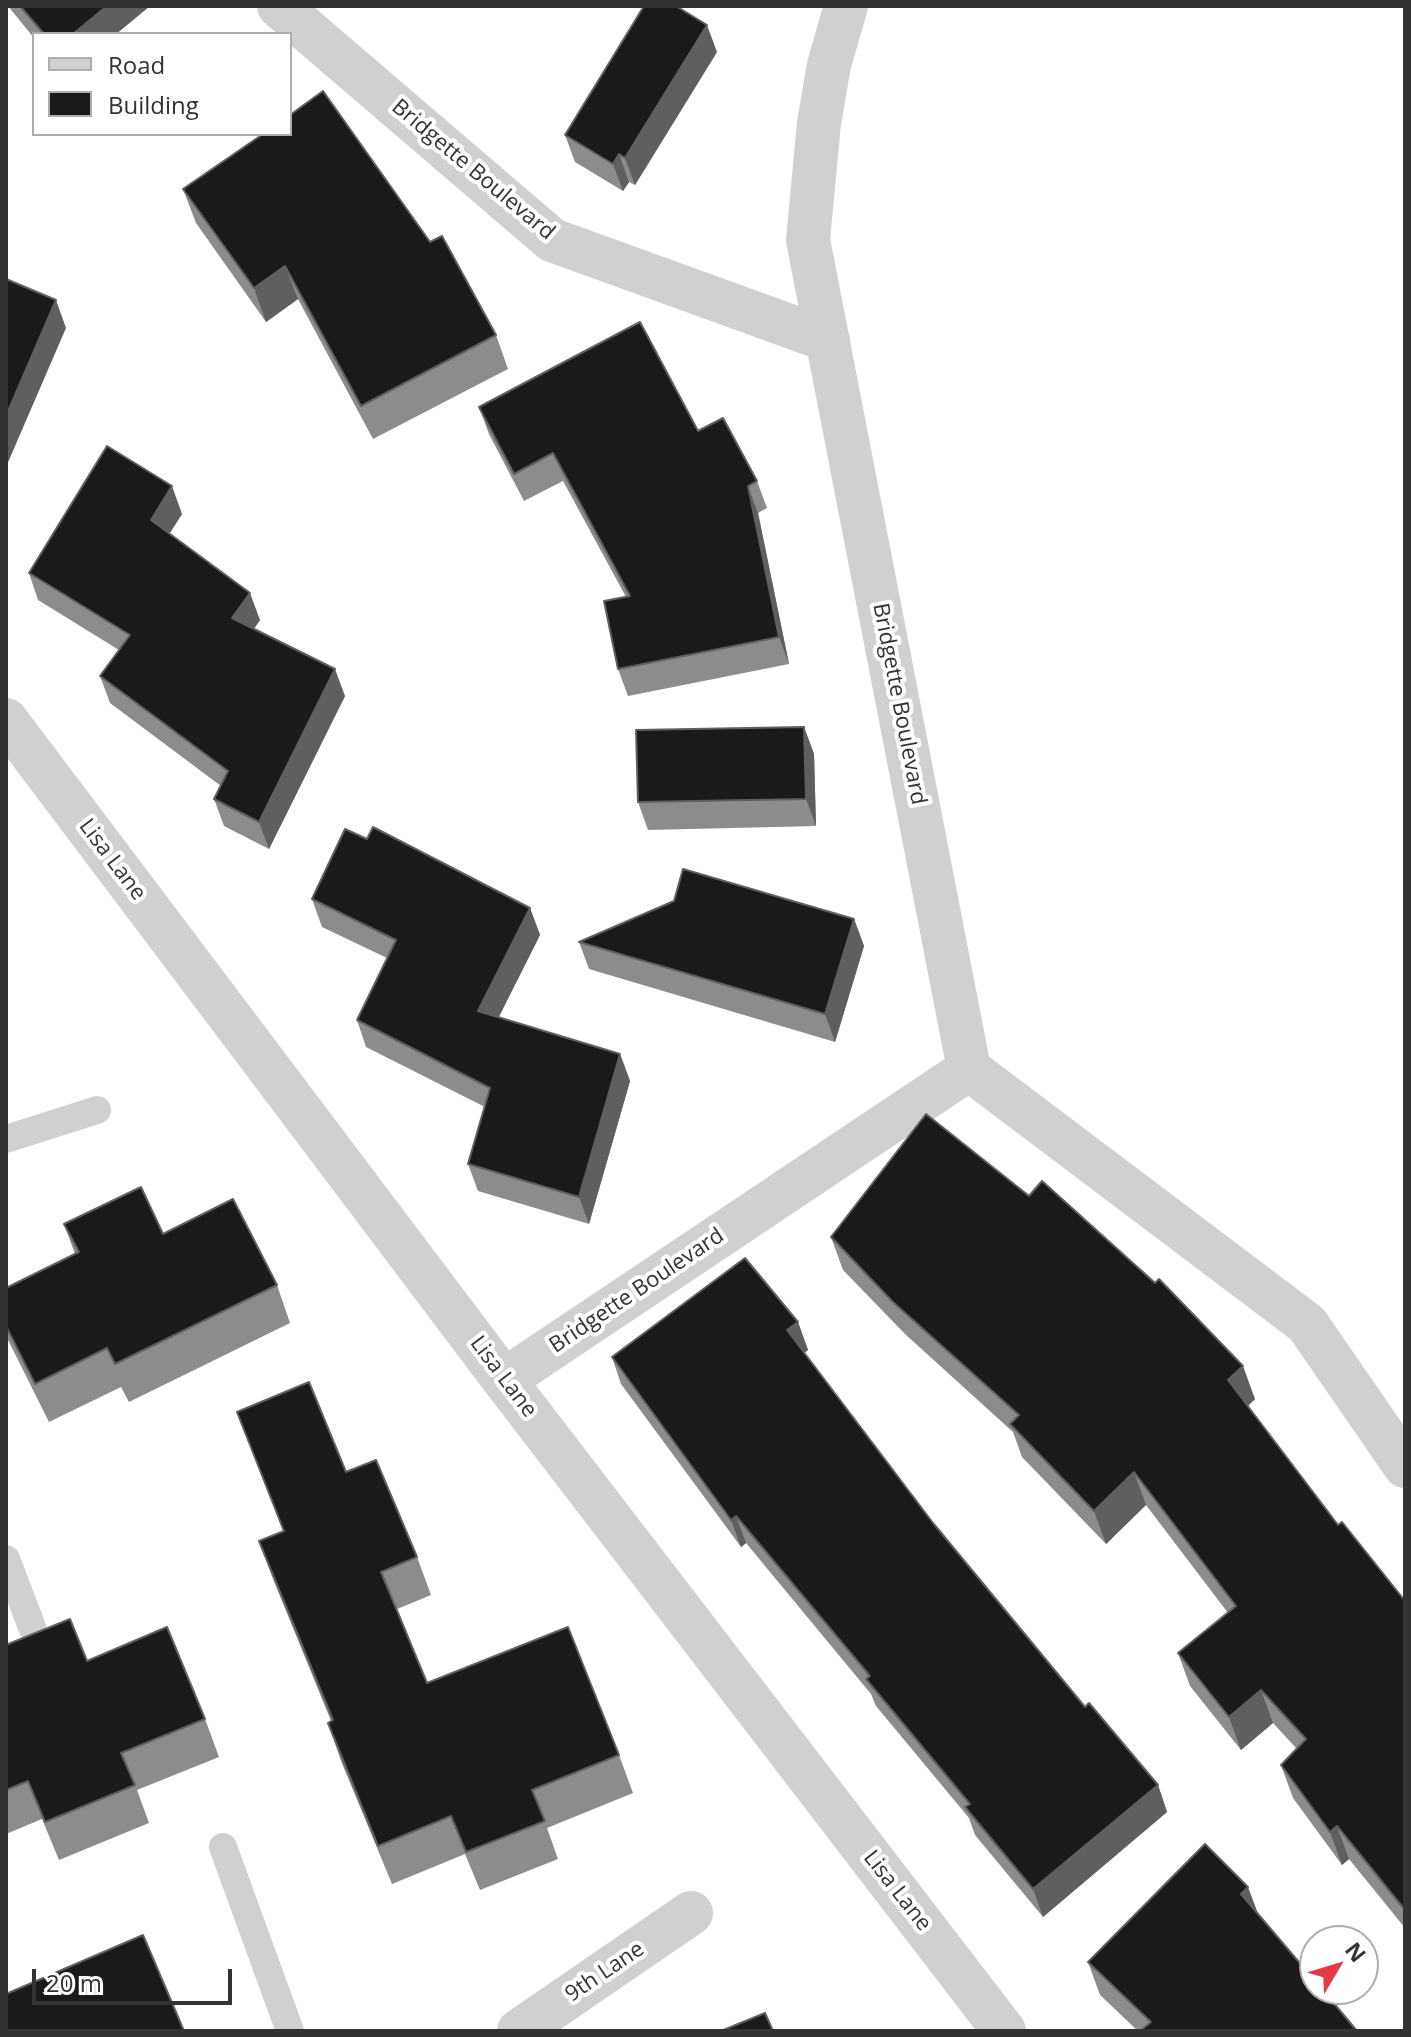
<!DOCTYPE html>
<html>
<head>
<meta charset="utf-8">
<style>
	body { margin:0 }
	#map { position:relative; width:1411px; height:2037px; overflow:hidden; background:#fff; font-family:"Open Sans",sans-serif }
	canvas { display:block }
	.frame { position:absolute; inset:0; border:8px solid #333; pointer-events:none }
	.legend { position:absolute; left:32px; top:32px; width:260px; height:104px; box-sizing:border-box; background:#fff; border:2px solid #adadad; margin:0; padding:10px 14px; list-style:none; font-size:24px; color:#333 }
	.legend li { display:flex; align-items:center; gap:16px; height:40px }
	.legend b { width:40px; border:2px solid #adadad }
	.north { position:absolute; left:1299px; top:1925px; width:80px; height:80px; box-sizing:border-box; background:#fff; border:2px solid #adadad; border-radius:50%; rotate:52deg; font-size:22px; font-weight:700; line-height:32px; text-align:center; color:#333 }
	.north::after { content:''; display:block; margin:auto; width:28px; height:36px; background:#e63946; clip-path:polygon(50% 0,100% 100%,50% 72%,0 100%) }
	.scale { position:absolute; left:32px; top:1969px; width:200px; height:36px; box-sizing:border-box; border:4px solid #333; border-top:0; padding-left:10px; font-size:24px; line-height:28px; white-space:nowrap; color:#333; -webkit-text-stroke:6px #fff; paint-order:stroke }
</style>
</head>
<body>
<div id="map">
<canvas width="1411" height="2037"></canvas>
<div class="frame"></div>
<ul class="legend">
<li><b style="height:10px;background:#d0d0d0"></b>Road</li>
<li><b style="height:22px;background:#1a1a1a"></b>Building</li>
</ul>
<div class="north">N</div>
<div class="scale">20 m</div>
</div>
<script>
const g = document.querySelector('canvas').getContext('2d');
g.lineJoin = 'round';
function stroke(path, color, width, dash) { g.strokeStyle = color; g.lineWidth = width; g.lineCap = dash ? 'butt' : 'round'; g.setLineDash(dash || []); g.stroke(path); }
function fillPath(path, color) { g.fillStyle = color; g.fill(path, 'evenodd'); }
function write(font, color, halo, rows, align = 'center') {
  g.font = font + ' "Open Sans",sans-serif'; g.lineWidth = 8; g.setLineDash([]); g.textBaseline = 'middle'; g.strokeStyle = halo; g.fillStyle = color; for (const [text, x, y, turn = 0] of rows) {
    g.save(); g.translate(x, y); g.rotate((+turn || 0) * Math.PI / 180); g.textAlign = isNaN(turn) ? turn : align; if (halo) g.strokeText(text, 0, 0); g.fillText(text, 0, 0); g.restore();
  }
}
const lane = new Path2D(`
	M6,1139l91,-29
	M6,1559l26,68
	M223,1847l67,184`);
const street = new Path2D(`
	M279,6l273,234 276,100
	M846,6l-17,59 -10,58 -11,117 161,829 338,255 98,142
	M6,720l498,660 500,651
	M504,1380l465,-311
	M519,2031l172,-118`);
const wall = new Path2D(`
	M8,6h142l-34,28h-82v4z
	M717,52l-82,133 -6,-3 -6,9 -48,-29 -10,-27z
	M183,189l313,146 12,34 -135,70 -75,-140 -32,23 -70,-99z
	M479,407l219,24 59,50 10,27 -9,5 31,151 -161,32 -10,-27 8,-72 -63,-116 -39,20 -35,-67z
	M182,514l-13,20 91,86 -6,9 91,67 -76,153 -45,-23 -10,-27 7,-13 -111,-83 -10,-27 19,-26 -81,-50 -9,-27z
	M804,727l10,27 2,72 -168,4 -10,-28z
	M367,839l163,69 10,27 -41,82 121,37 10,27 -41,143 -111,-33 -10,-27 17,-57 -119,-60 -9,-27 30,-62 -65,-31 -10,-28z
	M854,919l10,27 -29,96 -246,-73 -10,-27z
	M64,1224l99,10 114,51 13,38 -161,79 -8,-15 -72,35 -43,-86v-48l69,-34z
	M831,1237l424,162 -7,7 90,119 67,76v327l-56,-69 -7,6 -49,-67 -12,-33 16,-16 -24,-26 -32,27 -51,-64 -12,-33 50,-40 -82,-108 -40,39 -84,-87 -9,-25 -108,-98 -62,-64z
	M798,1322l10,28 -4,3 129,170 152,184 73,78 9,27 -124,105 -68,-82 -6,-17 -93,-112 -5,-12 -125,-151 -5,4 -120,-163 -9,-27z
	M237,1412l109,60 71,85 14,38 -34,14 30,74 192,72 14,38 -86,35 11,31 -78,31 -15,-36 -73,30 -51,-123 -13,-38 3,-2 -58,-142 -14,-38 24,-10z
	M6,1645l81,16 118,58 14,38 -82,33 12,33 -90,37 -17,-41 -36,15z
	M1258,1915l99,116h-219l-38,-36 -12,-33z`);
const shadedWall = new Path2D(`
	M107,6h43l-34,28h-43z
	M707,25l10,27 -82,133 -10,-27z
	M619,154l10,28 -6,9 -10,-27z
	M285,266l13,33 -32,23 -12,-34z
	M56,300l10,28 -60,139v-51z
	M172,486l10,28 -21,33 -10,-27z
	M748,486l10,27 31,151 -10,-27z
	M250,593l10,27 -18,25 -10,-27z
	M335,669l10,27 -76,153 -10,-27z
	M804,727l10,27 2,72 -10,-27z
	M530,908l10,27 -52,103 -10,-27z
	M854,919l10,27 -29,96 -10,-28z
	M620,1054l10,27 -41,143 -10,-27z
	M798,1322l10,28 -11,8 -10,-28z
	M1243,1366l12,33 -15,14 -12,-33z
	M1134,1472l12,33 -40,39 -12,-33z
	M736,1516l10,27 -5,4 -10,-27z
	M1261,1690l12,33 -32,27 -12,-33z
	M1158,1785l9,27 -124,105 -10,-28z
	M1337,1826l12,33 -7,6 -12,-33z
	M1248,1887l12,32 -19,-25z`);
const building = new Path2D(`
	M20,6h87l-34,28h-29z
	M644,6h32l31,19 -82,133 -6,-4 -6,10 -48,-29z
	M323,91l107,151 12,-6 54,99 -135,71 -76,-140 -31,22 -71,-99 80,-55h27v-19z
	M6,279l50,21 -50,116z
	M640,322l58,109 25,-13 34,63 -9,5 31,151 -161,32 -14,-68 26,-5 -77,-143 -39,21 -35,-67z
	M107,446l65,40 -21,34 99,73 -18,25 103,51 -76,153 -45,-23 14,-28 -128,-95 30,-41 -101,-62z
	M804,727l2,72 -168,3 -2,-72z
	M373,827l157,81 -52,103 142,43 -41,143 -111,-33 22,-76 -133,-68 39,-80 -84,-41 33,-70 22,10z
	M683,869l171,50 -29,95 -246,-72 95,-41z
	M926,1114l103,82 13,-15 113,102 4,-4 84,87 -15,14 110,145 4,-3 63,79v309l-68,-84 -7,6 -49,-67 25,-26 -45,-49 -32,27 -51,-64 58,-47 -102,-134 -40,39 -84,-87 9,-9 -126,-113 -62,-65z
	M141,1187l22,47 70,-35 44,86 -162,79 -8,-16 -72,36 -29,-58v-38l73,-36 -15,-28z
	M745,1258l53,64 -11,8 146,193 152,184 4,-4 69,82 -125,104 -68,-82 5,-3 -104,-125 4,-3 -134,-160 -5,4 -119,-163z
	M309,1382l37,90 30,-12 41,97 -36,15 46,111 141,-56 51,128 -87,35 13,31 -79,31 -15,-36 -73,30 -50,-123 5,-3 -74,-179 25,-10 -47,-119z
	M70,1619l17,42 80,-34 38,92 -84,34 14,32 -90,37 -17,-41 -22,9v-145z
	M1205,1844l43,43 -7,7 74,87v8h7l35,42h-217l11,-9 -63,-60z
	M143,1935l41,96h-178v-37z
	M765,2013l8,18h-52z`);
const streetNames = [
	["Bridgette Boulevard",473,170,40],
	["Bridgette Boulevard",899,704,79],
	["Lisa Lane",112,860,53],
	["Bridgette Boulevard",637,1291,-34],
	["Lisa Lane",503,1377,53],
	["Lisa Lane",897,1891,52],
	["9th Lane",605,1972,-34]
];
stroke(lane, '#d0d0d0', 28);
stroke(street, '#d0d0d0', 44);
fillPath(wall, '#8c8c8c');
fillPath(shadedWall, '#5f5f5f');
fillPath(building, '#1a1a1a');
stroke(building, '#5f5f5f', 2);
write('22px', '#333', '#fff', streetNames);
</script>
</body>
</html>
